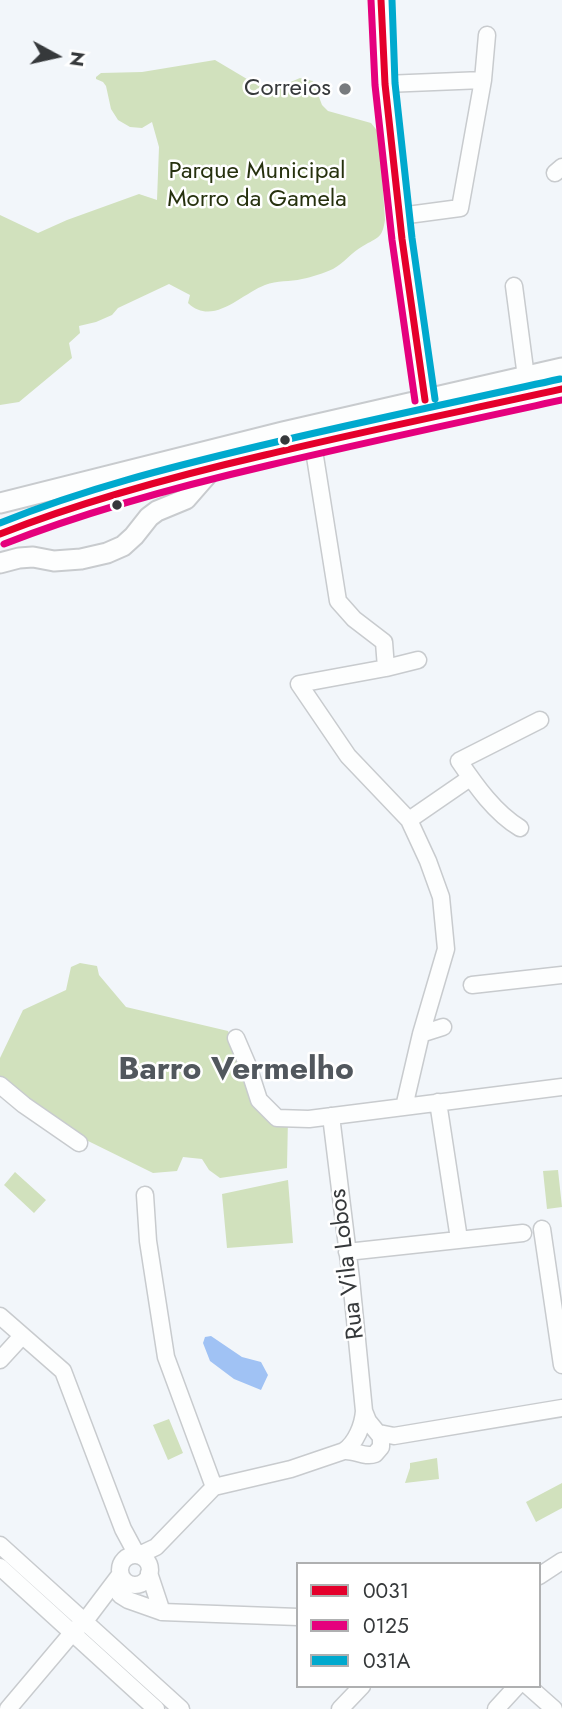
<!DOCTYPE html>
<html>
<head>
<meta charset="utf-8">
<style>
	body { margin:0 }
	#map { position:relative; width:562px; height:1709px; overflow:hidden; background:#f2f6fa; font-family:Jost,sans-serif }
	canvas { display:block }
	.legend { position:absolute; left:296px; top:1562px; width:245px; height:126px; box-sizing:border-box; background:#fff; border:2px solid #afb0b1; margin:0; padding:9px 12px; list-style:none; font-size:21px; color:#36393b }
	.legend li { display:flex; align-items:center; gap:14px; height:35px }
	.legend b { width:35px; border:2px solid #afb0b1 }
	.north { position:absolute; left:21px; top:21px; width:70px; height:70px; -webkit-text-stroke:5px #fff; paint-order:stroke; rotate:98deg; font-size:19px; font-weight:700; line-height:28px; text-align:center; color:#36393b }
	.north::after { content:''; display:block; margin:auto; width:24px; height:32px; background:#36393b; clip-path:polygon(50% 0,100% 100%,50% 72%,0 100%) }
</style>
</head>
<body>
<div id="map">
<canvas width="562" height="1709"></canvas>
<ul class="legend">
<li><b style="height:9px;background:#e4002b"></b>0031</li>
<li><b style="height:9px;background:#e5007d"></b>0125</li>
<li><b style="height:9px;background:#00a9ce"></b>031A</li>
</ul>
<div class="north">N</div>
</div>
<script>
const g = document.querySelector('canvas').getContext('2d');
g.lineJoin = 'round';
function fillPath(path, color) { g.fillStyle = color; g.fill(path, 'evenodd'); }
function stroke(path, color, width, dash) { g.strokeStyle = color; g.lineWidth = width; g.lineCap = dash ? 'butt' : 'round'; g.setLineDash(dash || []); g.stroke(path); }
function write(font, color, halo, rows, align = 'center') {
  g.font = font + ' Jost,sans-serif'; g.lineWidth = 5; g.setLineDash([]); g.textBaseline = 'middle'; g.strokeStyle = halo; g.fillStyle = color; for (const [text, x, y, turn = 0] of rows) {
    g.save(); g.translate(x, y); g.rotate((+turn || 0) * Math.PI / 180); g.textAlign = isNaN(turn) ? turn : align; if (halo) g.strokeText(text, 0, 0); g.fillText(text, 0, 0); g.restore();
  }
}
const green = new Path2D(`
	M215,60l37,22 15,3 7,4 26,-11 13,3 9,24 6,6 43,12 8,10 6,87c-3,19 -7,17 -22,26 -11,6 -19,17 -30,23 -9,4 -21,8 -31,10 -12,3 -25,1 -37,6 -24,9 -52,42 -77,18l2,-8 -21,-11 -51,24 -6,7 -16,7 -17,4 1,7 -11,10 3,15 -53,44 -19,3v-190l38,18 29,-13 72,-26 18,6 2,-53 -7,-25 -10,6 -12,-1 -12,-7 -7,-11 -5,-23 -3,-4 -7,-3v-2l5,-4 41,-1z
	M80,963l17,3 2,9 27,32 102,24 40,78 20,9 -1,50 -67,10 -11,-8 -7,-11 -19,-2 -6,14 -24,2 -71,-35 -82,-55v-25l23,-48 43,-20 5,-23z
	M558,1170l4,37 -15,2 -4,-38z
	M15,1172l31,28 -12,13 -30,-28z
	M288,1180l5,63 -66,5 -5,-54z
	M169,1419l14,34 -15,7 -15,-35z
	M437,1458l2,21 -34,4 5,-15v-5z
	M562,1483v25l-26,14 -10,-20z`);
const water = new Path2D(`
	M211,1336l31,21 19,5 7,13 -7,15 -27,-11 -24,-18 -7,-18 2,-6z`);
const minor = new Path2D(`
	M381,0l4,84 17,155 23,161
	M385,84l98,-4
	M555,173l7,-6
	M400,216l60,-8 23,-128 4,-45
	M514,286l12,91
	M313,444l25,157 16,18 30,23 2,26
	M409,820l61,-42
	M520,828c-25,-15 -44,-42 -61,-67l81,-41
	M472,985l90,-10
	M421,1034l22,-7
	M236,1038l12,28 11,34 18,18 32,1 253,-32
	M0,1085l24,20 55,38
	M438,1102l21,137
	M404,1107l17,-73 25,-85 -5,-52 -13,-36 -19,-41 -61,-64 -49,-72 87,-16 32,-8
	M331,1116l20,163 13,132c-1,14 -8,32 -20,40
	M145,1195l3,46 18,116 48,130
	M542,1229l20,136
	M347,1252l176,-19
	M0,1316l63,55 60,158 14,26
	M0,1360l22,-24
	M379,1433l15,3 168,-28
	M214,1487l77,-18 53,-18c11,-1 21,7 31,3l6,-7v-10l-13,-16 -4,-10
	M0,1545l181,164
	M139,1555l17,-8 58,-60
	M120 1570a15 15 0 1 1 30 0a15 15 0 1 1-30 0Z
	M0,1567l156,142
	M149,1573l13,39
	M539,1576l23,-15
	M117,1580l3,15 8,5 34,12 136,5
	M528,1686l26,23
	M8,1709l65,-77 12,-11 34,-45
	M340,1709l22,-23
	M496,1709l21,-23`);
const major = new Path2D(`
	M0,503l283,-71 279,-64
	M0,534c77,-32 159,-53 240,-73 107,-26 214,-48 322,-72
	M0,563l19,-5 14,-1 21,4 27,-2 26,-6 16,-7 11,-10 15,-19 8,-6 29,-12 27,-31`);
const bus1 = new Path2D(`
	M381,0l4,84 17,155 23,161
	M0,534c86,-34 175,-58 265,-79 99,-24 198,-44 297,-66`);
const bus2 = new Path2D(`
	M371,0l4,85 17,155 23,161
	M4,544c86,-34 176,-58 266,-79 97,-23 195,-44 292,-65`);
const bus3 = new Path2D(`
	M392,0l3,83 17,155 23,161
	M0,523c84,-34 171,-56 259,-77 100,-24 201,-45 301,-67`);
const markers = [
	[345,89,7,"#787b7e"],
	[285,440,6,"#36393b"],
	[117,505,6,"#36393b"]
];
const poiNames = [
	["Correios",331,89]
];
const parkNames = [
	["Parque Municipal",257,172],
	["Morro da Gamela",257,200]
];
const streetNames = [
	["Rua Vila Lobos",348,1264,-97]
];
const districtNames = [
	["Barro Vermelho",236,1071]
];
fillPath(green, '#d1e1bd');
fillPath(water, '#a0c2f4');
stroke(minor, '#c8cbce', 19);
stroke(major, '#c8cbce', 23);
stroke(minor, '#fdfefe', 16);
stroke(major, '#fdfefe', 19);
stroke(bus1, '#e4002b', 7);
stroke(bus2, '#e5007d', 7);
stroke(bus3, '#00a9ce', 7);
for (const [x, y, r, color] of markers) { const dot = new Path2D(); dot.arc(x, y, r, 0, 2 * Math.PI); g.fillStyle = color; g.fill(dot); stroke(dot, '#fff', 2.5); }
write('24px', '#36393b', '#fff', poiNames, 'right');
write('24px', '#26310e', '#fff', parkNames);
write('24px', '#36393b', '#fff', streetNames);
write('bold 32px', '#51575d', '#fff', districtNames);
</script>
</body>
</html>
